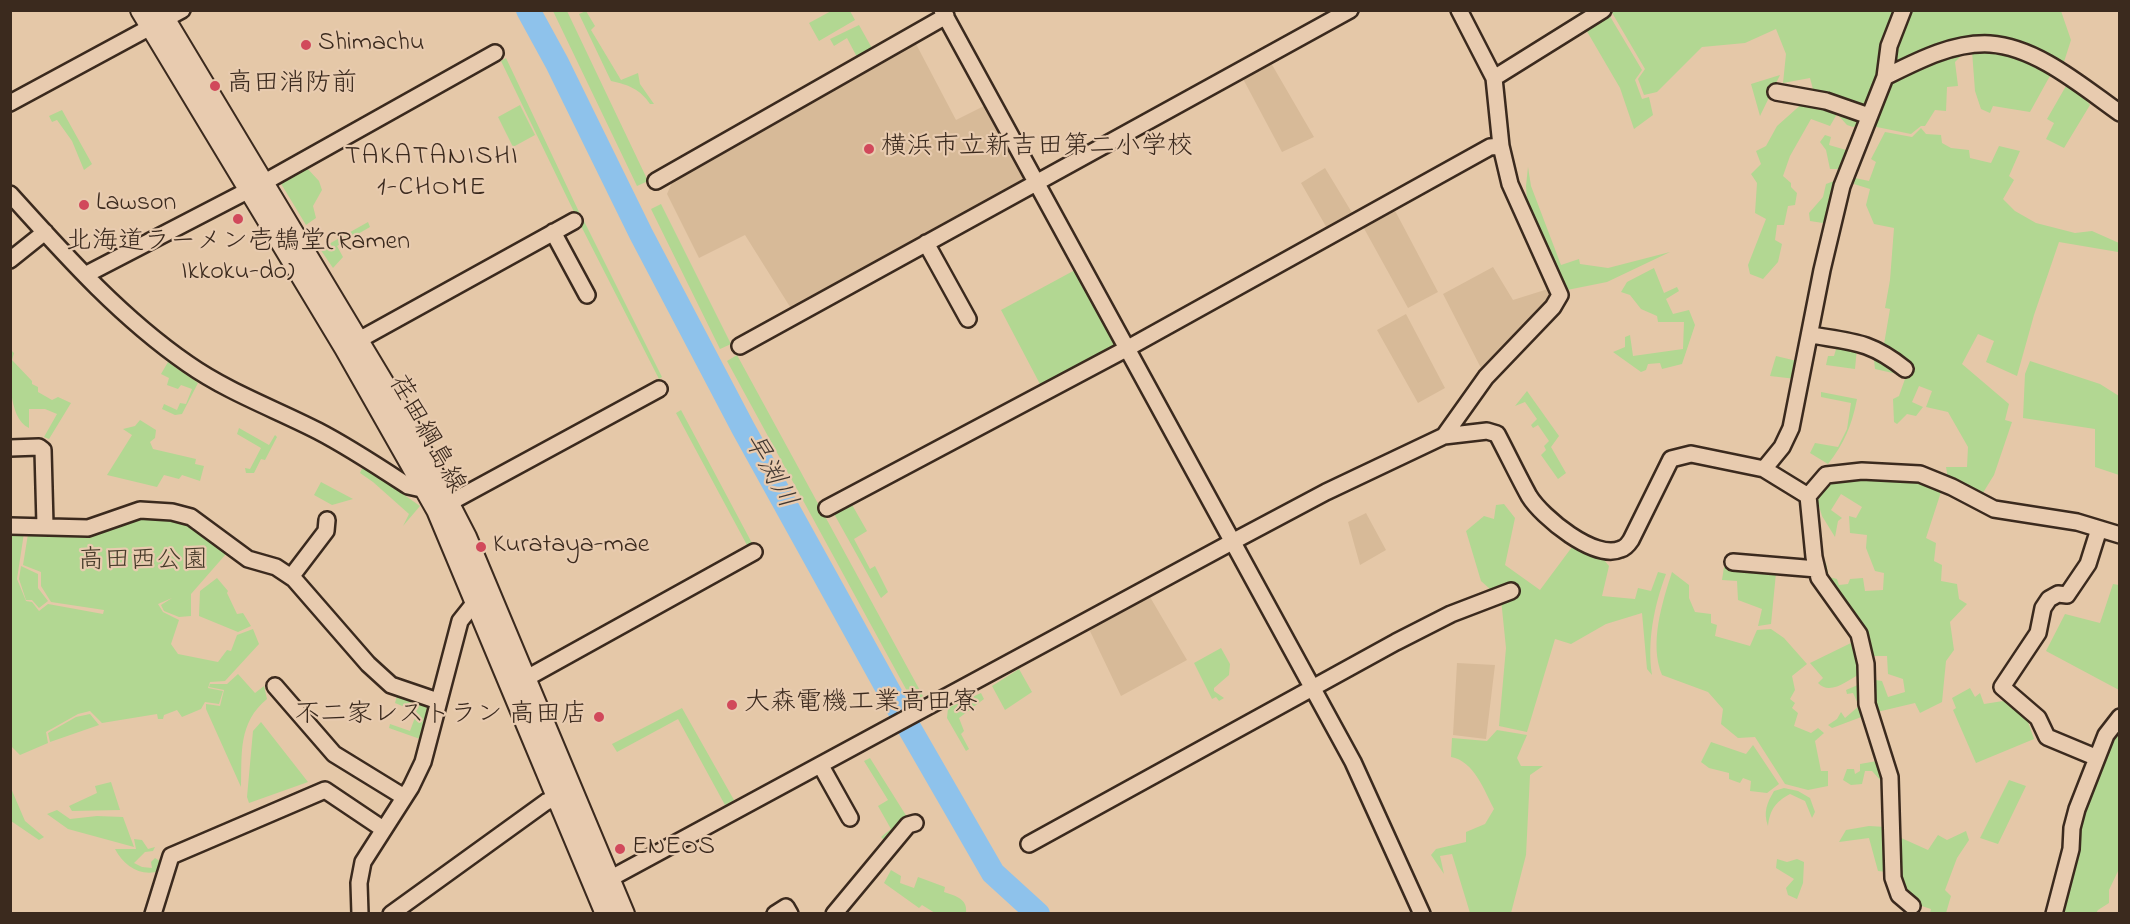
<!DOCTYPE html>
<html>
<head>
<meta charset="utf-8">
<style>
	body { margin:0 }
	#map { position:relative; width:2130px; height:924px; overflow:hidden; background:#e5c8a8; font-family:"Indie Flower",sans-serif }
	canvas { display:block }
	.frame { position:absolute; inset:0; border:12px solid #3b2a1e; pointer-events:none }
</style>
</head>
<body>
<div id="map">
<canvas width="2130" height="924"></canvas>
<div class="frame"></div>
</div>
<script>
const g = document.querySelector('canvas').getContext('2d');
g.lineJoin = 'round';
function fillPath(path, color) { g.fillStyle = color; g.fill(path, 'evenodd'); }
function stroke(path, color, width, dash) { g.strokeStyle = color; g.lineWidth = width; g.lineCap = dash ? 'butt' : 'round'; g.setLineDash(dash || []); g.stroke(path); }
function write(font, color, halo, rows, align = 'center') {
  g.font = font + ' "Indie Flower","Klee One",sans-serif'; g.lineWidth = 4.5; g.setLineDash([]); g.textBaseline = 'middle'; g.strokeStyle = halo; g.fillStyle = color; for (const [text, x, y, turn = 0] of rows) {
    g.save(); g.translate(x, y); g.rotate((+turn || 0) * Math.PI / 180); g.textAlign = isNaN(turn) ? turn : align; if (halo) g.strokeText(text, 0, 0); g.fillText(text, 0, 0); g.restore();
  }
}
const built = new Path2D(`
	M916,44l40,76 32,-16 41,77 -237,129 -47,-75 -46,23 -32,-64 7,-16z
	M1271,63l43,74 -32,15 -40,-75z
	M1325,168l29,48 -26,14 -27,-47z
	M1392,205l46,87 -30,16 -47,-85z
	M1493,267l20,33 35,-11 1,8 -5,10 -62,63 -39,-76z
	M1406,314l39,74 -27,15 -41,-73z
	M1366,513l20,37 -26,15 -12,-43z
	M1150,597l37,63 -66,36 -32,-67z
	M1457,663l38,2 -9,74 -33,-4z`);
const green = new Path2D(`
	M833,10l17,1 5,9 -36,21 -10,-18z
	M553,11h14l81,170 -11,5z
	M586,11l9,15 -4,4 30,50 17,-7 2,11 14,20h-4c-10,-15 -21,-19 -39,-23l-32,-67z
	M1611,11h450l10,29 -8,25 -99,-23 -82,38 -20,42 -9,5 -6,-2 -10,-11 -7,12 -19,-7 -21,37 -7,20 8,7v4l6,6 -2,12 -7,1 -4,19h-7l-2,15 7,4 -4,18 -15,17 -13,-5 -2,-9 18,-46 -11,-6 2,-30 -6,-9 10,-10 -5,-13 10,-5 11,-20 37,-33 -4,-15 -27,5 3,-29 -10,-25 -31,14 -43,4 -45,45 -13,3 -6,-16 7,-10z
	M1608,13l34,57 -7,10 7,19 7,-2 4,18 -19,14 -14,-41 -35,-60z
	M859,25l14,25 -15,9 -11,-21 -13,8 -4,-7z
	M1988,48l36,11 27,15 -21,38 -37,-6 -3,7 -9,-4 -6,-18 -3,-40z
	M1962,50l1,4 -8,8 3,24 -11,1 -1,24 -11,-1 -10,16h-4l-10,8 -39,-8 16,-46z
	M506,58l74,156 -4,2 -75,-155z
	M1780,75l-20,41 -9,-32z
	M2066,86l14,7 10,12 -26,43 -18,-9 8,-16 -7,-4z
	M520,105l15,30 -22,12 -15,-30z
	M62,110l30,54 -8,6 -12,-29 -15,-21 -5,2 -3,-6z
	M1921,128l5,6 15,1 1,8 9,5 18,2 1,8 21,5 8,-17 21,5 -11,25 5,4 -11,19 12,12 21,12 39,10 17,-2 27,12 -1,9 -59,-10 -25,73 -17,61 -31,-14 8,-21 -16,-7 -16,30 47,40 -4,16 7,2 -18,53 -13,21 -33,-17 -2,-12h21l1,-20 -20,-35 -22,-5 6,-16 -13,-5 -7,16 11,5 -7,9 -9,-2 -10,10 -3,-2 -1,-23 6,-3 7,-20 -31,-7 -3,-26 12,1 6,-35 -5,-1 5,-28 4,-52 -20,-4 -8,-19 4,-16 -16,-5 1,-6 14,3 7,-19 -5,-3 14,-27 27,5z
	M1825,135l6,2 -2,8 17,5 5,-13 3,3 -15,29h-9l-4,-19 -6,-8z
	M306,167l13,14 3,9 -9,16 3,12 -10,7 -26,-43 2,-4z
	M1528,167l3,19 30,79 18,-6 1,5 28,4 62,-16 -63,30 -45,9 -34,-77 -2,-28z
	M1834,181l-3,30 -8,12 -13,-2 -1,-8 14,-16 3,-13z
	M661,204l70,140 -11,5 -69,-140z
	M583,219l79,158 -3,2 -80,-157z
	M368,222l2,5 -33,19 6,11 -10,11 -13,-19z
	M1654,268l10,25 13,-6 2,4 -13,8 7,15 16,-4 6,15 -13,39 -20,5 -2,-6 -12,1 -2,6 -5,2 -28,-20 12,-5v-10l5,-2 3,21 50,-7 1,-27h-26l-1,-6 -16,-7 -11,-14 -9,-3 6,-10z
	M1075,270l42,75 -76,41 -40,-76z
	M1837,346l20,2 -2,21 -29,-4 2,-9h6z
	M11,350l3,3 -2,7 20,21v3l6,3v5l14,8 6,-3 13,6 -22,36 -5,-2 13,-23 -12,-5h-16v19c-22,-10 -19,-58 -18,-78z
	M737,355l186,341 -10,6 -186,-341z
	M1776,356l25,6 -5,17 -26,-3z
	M2030,361l70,23 19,12v79l-24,-8v-38l-72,-11 2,-44z
	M168,362l30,21 -16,31 -7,1 -13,-6 2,-5 13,6 3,-7 6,1 6,-15 -11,-4 -3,4 -11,-4 2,-7 -8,-4z
	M1527,391l32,45 -8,11 15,26 -8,6 -17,-24 5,-5 -2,-4 5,-5 -11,-16 -5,3 -2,-3 6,-6 -12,-17 -10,4z
	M1821,392l36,7c-5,26 -13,45 -29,65l-18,-11 5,-10 23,4 9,-18 4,-26 -30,-6z
	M681,410l72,135 -5,2 -72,-134z
	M140,420l16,10 -1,8 -5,4 3,7 43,10 -1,5 9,2 -4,15 -18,-6 -3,4 -15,-4 -7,12 -50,-12 25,-40 -9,-6 12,-3z
	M239,428l30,17 6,-10 2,2 -12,23 -4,-1 -7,14h-8l-1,-5 5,1 11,-21 -24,-14z
	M363,466l57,40 -17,20 6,-12 -36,-32 -13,-9z
	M1852,477l64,1 54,24 -1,4 -28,-14 -15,46 10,5 -2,18 8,4 -1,16 16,3 2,15 8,5 -17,18 4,28 -8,11 -4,41 -22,11 -5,-10 -38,9 -6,-12 -2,-21 13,2 6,16 17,-5 -2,-13 -15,-5 -1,-18h-19l-33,-57 -17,-38 8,2 3,14 8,2 2,6 9,-1 2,-5 13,-1 2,13 18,-1 1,-17 -9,-2 -9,-23 1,-13 -17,-2 -1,-17 7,2 6,-11 -21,-13 -10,16 11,8 -4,3 -3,16 -13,-21 -6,-20 13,-13z
	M321,482l32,17 -21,6 -18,-10z
	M851,503l16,28 -13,8 16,30 5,-3 13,26 -7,6 -48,-86z
	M1504,504l11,14 -10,47 35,25 32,-43 28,8 9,11 -7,30 33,3 3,-11 13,3 7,-19 8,2c-12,32 -19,67 -14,101l-5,-6 -5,-56 -36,11 -35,20 -16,-5 -28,93 -28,-6 7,-78 -5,-49 -20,-18 -15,-50 18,-15 10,3 2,-14z
	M142,516l36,3 48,35 -35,40v22l-12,1 -15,-6 -3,-6 11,-7 -14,6 5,8 16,8 -8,24 7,10 40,8 9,-12 4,1 6,-16 16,-6 6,15 -34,37 -15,1 -2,6 15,3 -4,13 -14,-2 -4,7 -19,8 -5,-7 -13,5 -1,4h-5l-1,-5 -55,9 -12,-12 -12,3 -32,18 2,11 -28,12 -9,-9v-213h13l-7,46 9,22 6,1 7,9 9,-7 55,10 1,-4 -53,-8 -10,-16v-14l-18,-7 5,-31 57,2z
	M21,566l17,8v14l10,13 -9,7 -7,-8h-6l-7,-21z
	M1724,567l52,6 -5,51 -13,2 4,-17 -24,-9 -1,-19 -15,-1z
	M1672,572l17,13v13l6,14 16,2v9l6,2 -2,11 35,10 7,-16 14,-1 13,9 23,26 -15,12 3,14 -5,9 5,4 -3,5 6,5 -4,13 17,7 7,-5 6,5 -9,8 6,30h7v15l-20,4 -23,-6 -30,-47 -17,1 -17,-14 2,-15 -15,-17 -46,-17c-13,-31 0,-72 10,-103z
	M217,578l11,13 -1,2 10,21 6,-1 8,13 -13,6 -39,-16 1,-25z
	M2113,584l6,1v105l-73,-39 19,-37 35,9z
	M1853,642l9,19 -2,13c-12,6 -30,22 -42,9l5,-5 -13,-15z
	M1221,648l9,16 -1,11 -15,13v3l10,7 -5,3 -3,-4 -4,2 -18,-36z
	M1019,669l13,23 -27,18 -13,-24z
	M238,674l17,19 9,-7 3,13c-29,24 -25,54 -26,88l-35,-78v-5l14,2 4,-16 -15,-3 1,-3h17z
	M1860,684l4,32 -32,12 -4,-3 9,-6 4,-7 4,6 14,-12 -6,-13 -6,1 -1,-4z
	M1970,688l5,9 5,-4 4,11 19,-3 24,18 7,20 -58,24 -23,-53 3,-2 -4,-10z
	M981,693l3,6 -25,19 5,13 -3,3 8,15 -3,2 -19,-33 1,-10z
	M397,696l32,12 -9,31 -31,-11 1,-4 20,7 7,-19 -22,-9z
	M682,708l52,92 -9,5 -47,-86 -61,33 -5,-8z
	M90,714l9,11 -49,17 -2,-9 28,-16z
	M261,722l47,60 -59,21 -2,-6 6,-66z
	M2119,723v146l-10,21v13l-11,7 -2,3 -42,1 45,-158z
	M1497,730l30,5 -10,23 4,8h22l-13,9 -4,80 -15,58h-41l-18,-59 -12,2 4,18 -13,-19 5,-6 30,-7v-10l19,-8 9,-15c-10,-19 -20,-48 -43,-52l1,-19 35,3z
	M1711,742l35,12 7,-9 26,39 -12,9 -17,-2 1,-10 -8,-3 -3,5 -11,-4v-6l-20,-5 -8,-6z
	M870,758l37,59 -22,24 -4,-4 10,-8 -13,-23 10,-6 -24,-39z
	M1877,761l5,21 -10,-11h-7l-3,13 -11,1 -8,-5 4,-11h7l1,5 5,-3v-7z
	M2009,780l17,6 -28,58 -18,-6z
	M111,782l9,28 -48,1 -3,-5 28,-13 -2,-7z
	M10,786l15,35 19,16 -5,3 -28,-19z
	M1784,788l14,3 12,7 5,14 -3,6 -7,-17 -15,-7c-15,8 -20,16 -22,32 -5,-14 -1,-23 6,-35z
	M57,810l13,9 27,-3 26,1 11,30 -66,-18 -21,-15z
	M1869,826l17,1 1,45 -9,-1 -9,-33 -30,4 7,-12z
	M1966,831l3,9 -12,18 -12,32 6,6 -5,17h-16l1,-4c-17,-5 -28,-12 -34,-29l6,-11 -7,-5 3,-27 29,13 10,-15 9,5z
	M134,839l8,1 6,9 7,-2 -2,4 -8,1 -11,11 8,4 10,1 -1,-6 4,-4 5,3v10c-20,6 -36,-5 -45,-22h21z
	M1777,859l10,3 10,-3 7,3 -1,21 -6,16 -9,-4 -2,-7 8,-9 -18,-11z
	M891,870l10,6 -1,7 14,5 4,-11 27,10 -1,5c12,4 24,7 22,21h-31l-13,-8 -3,3 -35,-25z`);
const river = new Path2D(`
	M528,10l29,53 84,171 102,194 164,296 86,149 45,41`);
const minor = new Path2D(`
	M942,10l411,752 69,152
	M1885,77l4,-31 14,-36
	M1494,78l109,-68
	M1776,92l50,9 43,15
	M10,103l172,-93
	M656,181l290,-165
	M263,183l232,-130
	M10,194c55,61 110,123 178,170 40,28 87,45 130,67 31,16 61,36 90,55l9,2 13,-5
	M553,232l34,63
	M926,243l42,76
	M10,260l35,-28
	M85,275l164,-85
	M1811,335c42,7 59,6 94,34
	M357,341l217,-120
	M740,346l610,-336
	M1444,436l42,-59 67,-70 7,-12 -50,-111 -9,-38 -7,-68 -35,-68
	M10,448l29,-1 4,3 2,75
	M1764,469l44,27 18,-21 36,-4 58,3 32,13 42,22 83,13 43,13
	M1808,496l6,61 5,21 40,56 7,30 1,40 23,73 3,101 6,17 13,11
	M440,508l219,-119
	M827,508l301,-160 362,-201 11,-1
	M10,526l78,2 52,-18 32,2 19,5 57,42 28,8 18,12 74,85 23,21 47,16
	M1733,562l84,7
	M291,577l35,-46 1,-11
	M525,679l229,-127
	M275,686l59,68 70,43
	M2095,757l-48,-20 -9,-19 -36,-31 36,-54 5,-25 6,-9 9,-5 9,1 21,-31 11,-35
	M821,766l29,52
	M1029,844l367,-202 55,-28 60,-23
	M602,883l630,-341 94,-50 118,-56 43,-5 10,3c11,21 21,42 32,62 13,21 66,65 92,53 4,-1 8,-6 10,-9l40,-81 20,-5 73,15 18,-22 9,-19 31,-158 20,-84 43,-109c32,-16 68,-35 105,-33 47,3 93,43 130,69
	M153,914l18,-58 154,-66 58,39
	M360,914l-1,-31 4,-21 48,-75 12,-25 37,-141 16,-20
	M391,914l155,-112 19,-8
	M775,914l11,-7 4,7
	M834,914l74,-89 7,-2
	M2054,914l17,-65 1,-21 5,-19 29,-74 14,-18`);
const major = new Path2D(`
	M141,10l204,338 92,162 169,404
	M159,10l246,409 61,118 158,377`);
const markers = [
	[306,45,6,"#d1495b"],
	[215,86,6,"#d1495b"],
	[869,149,6,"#d1495b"],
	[84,205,6,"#d1495b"],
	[238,219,6,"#d1495b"],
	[481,547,6,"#d1495b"],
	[732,705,6,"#d1495b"],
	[599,717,6,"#d1495b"],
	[620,849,6,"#d1495b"]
];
const poiNames = [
	["Shimachu",318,45],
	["高田消防前",227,86],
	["横浜市立新吉田第二小学校",881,149],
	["Lawson",96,205],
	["北海道ラーメン壱鵠堂(Ramen",238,244,"center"],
	["Ikkoku-do)",238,274,"center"],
	["Kurataya-mae",493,547],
	["大森電機工業高田寮",744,705],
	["不二家レストラン 高田店",587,717,"right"],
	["ENEOS",632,849]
];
const streetNames = [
	["荏田綱島線",425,435,61]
];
const parkNames = [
	["高田西公園",143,563]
];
const neighbourhoodNames = [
	["TAKATANISHI",432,159],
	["1-CHOME",432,190]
];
const waterNames = [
	["早渕川",768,472,61]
];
fillPath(built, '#d7ba98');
fillPath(green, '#b2d792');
stroke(river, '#8ec2eb', 24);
stroke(minor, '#3b2a1e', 20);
stroke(major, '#3b2a1e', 24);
stroke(minor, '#e8cbaf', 15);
stroke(major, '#e8cbaf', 20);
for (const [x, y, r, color] of markers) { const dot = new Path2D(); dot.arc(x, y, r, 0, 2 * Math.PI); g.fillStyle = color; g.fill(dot); stroke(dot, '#e8cbaf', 2); }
write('26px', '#3b2a1e', '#e8cbaf', poiNames, 'left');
write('26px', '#3b2a1e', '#e8cbaf', streetNames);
write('26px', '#473b2a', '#e8cbaf', parkNames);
g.letterSpacing = '1.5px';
write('27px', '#3b2a1e', '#e8cbaf', neighbourhoodNames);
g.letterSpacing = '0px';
write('italic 27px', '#433932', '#e8cbaf', waterNames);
</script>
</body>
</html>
